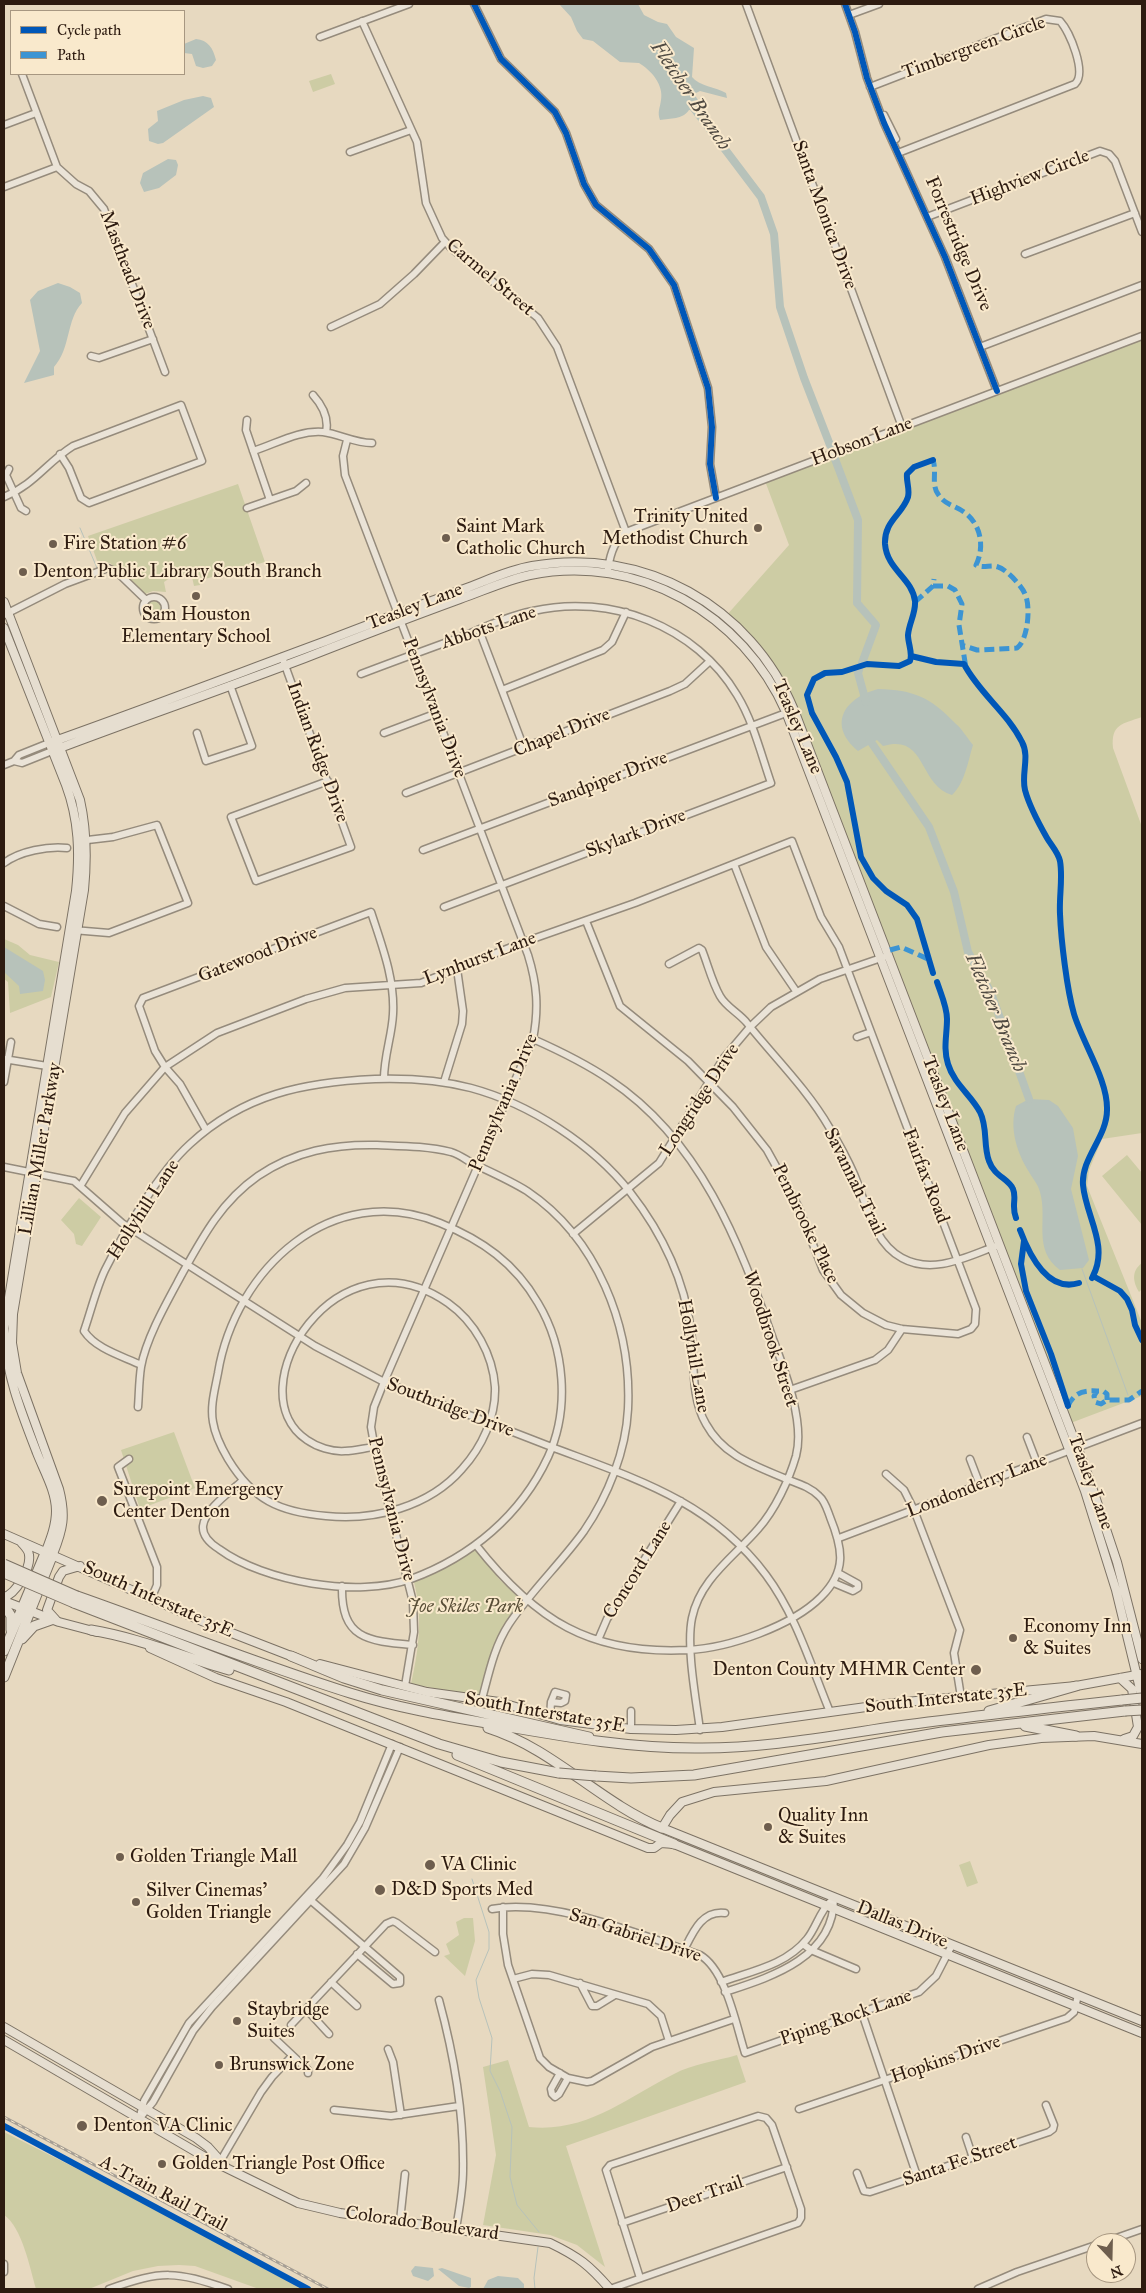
<!DOCTYPE html>
<html>
<head>
<meta charset="utf-8">
<style>
	body { margin:0 }
	#map { position:relative; width:1146px; height:2293px; overflow:hidden; background:#e7d9c0; font-family:"IM FELL Great Primer",serif }
	canvas { display:block }
	.frame { position:absolute; inset:0; border:5px solid #2d1b10; pointer-events:none }
	.legend { position:absolute; left:10px; top:10px; width:175px; height:65px; box-sizing:border-box; background:#f9e9cc; border:1px solid #a79781; margin:0; padding:6px 9px; list-style:none; font-size:15px; color:#2d1b10 }
	.legend li { display:flex; align-items:center; gap:10px; height:25px }
	.legend b { width:25px; border:1px solid #a79781 }
	.north { position:absolute; left:1086px; top:2233px; width:50px; height:50px; box-sizing:border-box; background:#f9e9cc; border:1px solid #a79781; border-radius:50%; rotate:159deg; font-size:14px; font-weight:700; line-height:20px; text-align:center; color:#2d1b10 }
	.north::after { content:''; display:block; margin:auto; width:18px; height:22px; background:#6e5e4e; clip-path:polygon(50% 0,100% 100%,50% 72%,0 100%) }
</style>
</head>
<body>
<div id="map">
<canvas width="1146" height="2293"></canvas>
<div class="frame"></div>
<ul class="legend">
<li><b style="height:6px;background:#0057b8"></b>Cycle path</li>
<li><b style="height:6px;background:#3c94d3"></b>Path</li>
</ul>
<div class="north">N</div>
</div>
<script>
const g = document.querySelector('canvas').getContext('2d');
g.lineJoin = 'round';
function fillPath(path, color) { g.fillStyle = color; g.fill(path, 'evenodd'); }
function stroke(path, color, width, dash) { g.strokeStyle = color; g.lineWidth = width; g.lineCap = dash ? 'butt' : 'round'; g.setLineDash(dash || []); g.stroke(path); }
function write(font, color, halo, rows, align = 'center') {
  g.font = font + ' "IM FELL Great Primer",serif'; g.lineWidth = 4; g.setLineDash([]); g.textBaseline = 'middle'; g.strokeStyle = halo; g.fillStyle = color; for (const [text, x, y, turn = 0] of rows) {
    g.save(); g.translate(x, y); g.rotate((+turn || 0) * Math.PI / 180); g.textAlign = isNaN(turn) ? turn : align; if (halo) g.strokeText(text, 0, 0); g.fillText(text, 0, 0); g.restore();
  }
}
const green = new Path2D(`
	M331,74l4,10 -22,8 -4,-11z
	M1142,339v378c-20,7 -31,7 -29,31l29,79v306l-40,6 -13,31 -2,16 55,137v73l-74,28 -274,-714 -20,-38 -48,-56 63,-71 -24,-64z
	M238,484l27,78 -60,17 -6,-2 1,8 -6,1 -2,-9 2,-1 -21,3 -3,-1 -6,4 2,10 -13,-1 -8,3 -35,-31 -11,3 -11,-30z
	M147 607a8 8 0 1 1 16 0a8 8 0 1 1-16 0Z
	M4,939l14,6 12,10 29,7 -8,35 -41,16 -2,-31 -4,-3z
	M1127,1155l15,18v52l-40,-49z
	M79,1198l22,19 -19,29 -6,-2 -2,-10 -13,-14z
	M1142,1263v26l-3,3c-6,-10 -8,-21 3,-29z
	M174,1432l21,56 -55,21 -19,-59z
	M476,1550l23,29 24,23 -31,50 -11,41 -3,3 -67,-12c8,-35 12,-67 3,-102z
	M970,1861l8,22 -11,4 -8,-22z
	M464,1918h9l2,23 -10,35 -21,-20 6,-2 -4,-10 13,-9 -3,-13z
	M737,2055l9,27 -180,64 39,121 -28,-22 -27,-10 -67,-10 13,-70 -13,-88 25,-7 21,67c58,6 97,-29 145,-53 18,-10 43,-13 63,-19z
	M4,2132l161,81 136,76h-42l-64,-23 -16,-1 -21,1 -25,5 -44,18h-53c-6,-21 -14,-62 -32,-74z`);
const water = new Path2D(`
	M559,4h79l6,11 14,7 9,2 9,13 18,11 -2,29c7,9 24,10 34,16l1,5 -27,-7 -6,3 4,6 3,11 -12,-1c-7,10 -18,8 -29,10 -3,-8 0,-12 1,-20 3,-15 -10,-30 -22,-37l-19,-1 -27,-21 -10,-2 -6,-8 -6,-14z
	M196,39c12,1 17,9 20,21l-4,6 -9,2 -7,-2 -4,-12 -8,-1v-9z
	M203,96l8,2 3,9 -51,36 -5,1 -9,-3 -1,-12 10,-8 -1,-10 27,-11z
	M168,159l8,1 2,5 -2,10 -17,13 -15,4 -4,-9 3,-10z
	M58,283l12,4 10,6 2,10c-16,17 -11,45 -28,64v8l-30,8 16,-32 -10,-51 8,-9z
	M878,689c36,1 52,8 78,35 7,6 11,14 17,21 -5,16 -8,38 -21,50 -34,-10 -25,-62 -69,-49l-6,-6 -19,11c-31,-26 -14,-53 20,-62z
	M4,947l39,24 2,9 -2,11 -23,3 -1,-8 -15,-14z
	M1029,1099l20,1 9,6 15,22 5,28 -7,33 18,71 -6,8 -23,2c-28,-21 -12,-50 -20,-78 -2,-8 -7,-13 -11,-20 -12,-19 -20,-44 -13,-66z
	M415,2266l18,2 1,8 -6,5 -15,-5 -2,-5z
	M442,2268l29,10v9l-2,1 -10,-2 -21,-17z
	M498,2276l20,2 6,6v5h-41l5,-9z`);
const stream = new Path2D(`
	M80,528l17,40
	M1082,1269l46,126
	M472,1879l17,53v17l-13,31 3,18 13,40 -2,33 10,20 12,36 -2,50 7,28 22,27
	M535,2289l-1,-11 4,-31`);
const river = new Path2D(`
	M690,103l71,94 13,37 6,73 24,71 26,67
	M835,459l23,61 -1,83 19,22 -14,38
	M859,670l-1,3 8,29
	M869,735v4l60,88 25,65 14,60 23,41 38,106`);
const minor = new Path2D(`
	M474,4l27,55 54,53 11,21 18,51 12,21 53,44 25,36 34,103 4,39 -2,37 6,34
	M746,4l156,423
	M845,4l10,28 12,46 17,45 61,134 52,134
	M849,15l30,-11
	M362,21l55,121 9,61 16,35 9,10 87,70 19,29 69,185
	M320,37l89,-33
	M22,74l35,93 19,17 13,7 15,18 61,163
	M870,87l176,-68 14,2c10,11 27,52 15,63l-177,69
	M884,115l12,24
	M4,125l32,-12
	M350,152l61,-22
	M4,187l53,-20
	M927,217l173,-66 9,3 6,7 27,71
	M1025,254l110,-41
	M331,327l49,-23 34,-30 31,-32
	M980,347l162,-62
	M91,356l8,2 54,-19
	M313,395c9,10 16,23 13,37
	M247,420l-1,10 24,70
	M347,440l-4,16 2,19 183,480c9,29 11,53 5,84l-149,343 -10,25 -3,20 5,28 37,147 1,30 -9,54
	M253,451c23,-7 45,-21 70,-19 17,2 31,11 49,11
	M9,469l-3,6 15,33 5,3
	M4,497c31,-13 42,-34 69,-51l108,-41 21,56 -113,42 -8,-5 -12,-30 -9,-14
	M247,508l49,-17 10,-8
	M608,569c2,-14 6,-29 18,-37l516,-196
	M143 608a11 11 0 1 1 22 0a11 11 0 1 1-22 0Z
	M4,615l61,-31 43,-16 10,5 28,27
	M479,630l45,118
	M282,657l69,190 -95,34 -25,-64 97,-36
	M361,674c34,-13 67,-25 100,-37 24,-10 47,-21 72,-26 77,-18 163,15 204,84 16,26 24,59 34,88l-327,124
	M502,690l101,-40 9,-8 14,-30
	M197,733l9,28 46,-15 -22,-61
	M384,733l53,-20
	M14,761l5,-6 30,-12
	M4,765l10,-4 8,2 30,-12
	M406,793l264,-102 15,-7 25,-23
	M423,850l371,-140
	M4,863c16,-12 44,-17 63,-15
	M734,864l32,83 30,44
	M4,906l35,18 18,3
	M586,921l34,85 68,55 45,46 34,43 31,56 25,64 18,25 22,18 23,12 16,4 56,5 13,-5 4,-5 1,-15 -105,-277
	M73,930l36,3 79,-30 -31,-78 -44,12 -34,4
	M669,964l30,-16 3,2c6,15 10,32 18,46 6,11 19,17 27,27 27,34 60,66 82,104 9,15 18,31 25,47 12,28 19,69 48,84 31,17 64,-1 94,-12
	M533,1039c27,12 52,24 77,41 90,60 129,161 163,259 12,32 32,83 23,117 -7,24 -21,54 -38,73 -24,28 -58,50 -66,89 -6,29 4,81 8,112
	M4,1059l43,7
	M4,1082l7,-40
	M444,1082l18,-58 1,-13 -6,-42
	M206,1130l-26,-46 -15,-17 -10,-16 -16,-45 4,-8 228,-86c11,34 24,67 22,102 -1,22 -9,41 -9,65
	M4,1167l70,14 48,42 193,123 69,36c55,21 110,43 165,64 84,32 161,54 217,129 30,40 45,91 64,137
	M81,1185l44,-72 40,-46 52,-34 89,-34 39,-11 76,-5 103,-41 111,-39 157,-62 29,76 18,30 32,85 -14,5
	M573,1234l86,-71 64,-104 27,-32 21,-20 49,-28 64,-22
	M141,1365c-19,-9 -45,-16 -57,-34 7,-20 12,-42 21,-61 19,-38 54,-98 85,-126 54,-50 115,-62 185,-65 32,-1 65,1 96,9 59,16 121,56 159,104 32,41 54,86 61,138 4,30 -1,67 15,94 17,31 47,41 78,54 12,5 25,8 35,18 6,5 8,13 11,21 13,32 17,54 -9,80 -29,29 -92,51 -133,53 -98,5 -153,-30 -212,-105
	M790,1390l85,-30 13,-10 14,-21
	M138,1407c1,-13 1,-27 3,-40 5,-29 27,-67 41,-93 21,-38 40,-73 76,-98 37,-25 76,-32 119,-31 24,1 50,1 74,7 10,3 16,9 25,13 17,8 35,16 51,26 70,47 105,135 101,218 -2,42 -20,87 -44,122 -23,32 -53,60 -75,93 -15,23 -20,49 -27,75
	M1027,1437l10,26
	M129,1459l-11,8 39,100v18l-6,14
	M970,1459l10,26
	M886,1474l18,16 10,20 46,120 -6,23 7,44
	M242,1481c-12,11 -37,28 -39,45 -1,11 8,18 16,23 45,33 139,49 192,30 60,-22 110,-64 137,-122 22,-48 17,-109 -10,-154 -23,-40 -56,-63 -98,-80 -108,-44 -205,46 -222,150 -3,16 -8,33 -5,49 2,13 8,25 15,37 25,41 51,53 98,57 48,5 103,-9 136,-47 20,-22 34,-52 33,-82 -2,-32 -20,-65 -47,-84 -111,-78 -214,88 -141,137 10,7 25,12 38,11 9,0 20,-3 29,-4
	M839,1538l303,-115
	M834,1583l19,8 5,-3v-4l-20,-11
	M342,1586c-1,53 25,55 71,59
	M598,1640l9,-21 74,-118
	M555,1692l11,3 -1,6 -4,2 -10,-1z
	M631,1711v18
	M550,1717l1,-15
	M308,1898l92,79v6l-7,1 -36,-30
	M503,1907v27l5,31 32,93 9,9 19,11 19,4 5,-1 60,-34 82,-28
	M492,1909c60,-11 150,26 208,46 26,15 36,70 45,98l174,-61 17,-16 16,-31
	M803,1944l8,6 45,19
	M684,1950c9,-18 18,-40 41,-37
	M513,1979l19,-5 17,1 99,29 13,12 8,25
	M331,1982l26,24
	M721,1982c31,-11 65,-17 86,-43 9,-11 13,-28 23,-37
	M580,1983l12,23h5l18,-11
	M725,1992c46,-15 109,-34 109,-94
	M439,2000c15,55 25,113 24,171 0,19 -4,39 -7,58
	M307,2010l22,24
	M862,2013l55,163
	M291,2025l95,-101 7,-3 4,2 38,29
	M274,2038l34,32v3
	M388,2049l5,13 8,53
	M560,2073l-9,16 1,5 3,3 4,-3 9,-16
	M799,2109l268,-91 7,-6 4,-17
	M334,2110l57,6 68,-10
	M139,2119l14,-17 40,-71 19,-24 132,-143 21,-36 35,-81
	M139,2119l5,-18 45,-78 134,-145 24,-33 13,-23 32,-78
	M966,2137l7,21
	M221,2160l40,-68 11,-15 20,-21
	M857,2173l7,18 6,1 179,-60 4,-3 1,-4 -8,-20
	M400,2221l5,-47
	M622,2223l165,-56
	M1102,2243l40,-14
	M4,2264v8
	M109,2289c55,-19 65,-18 119,0
	M610,2289l188,-66 3,-5v-9l-29,-84 -6,-7 -8,-2 -148,49 -4,5 34,108
	M978,2289l39,-17 79,-27`);
const major = new Path2D(`
	M4,602l76,198c7,31 7,59 4,90l-71,424 -1,29 5,30 42,116c7,27 4,40 -6,65
	M4,628l62,157c13,35 14,68 10,106l-72,437c1,44 17,84 33,125 7,18 19,38 19,58 0,14 -5,27 -10,40
	M49,743c93,-33 185,-68 277,-102 46,-18 92,-35 138,-52 22,-8 44,-19 68,-23 111,-20 219,40 262,144l295,768 28,84 25,97
	M52,751c84,-32 169,-61 253,-93 51,-20 103,-40 155,-59 23,-8 46,-19 70,-24 108,-22 213,39 256,137l299,779 31,99 26,107
	M4,1534l207,91 85,33
	M4,1597c12,-3 27,-29 25,-42 0,-5 -5,-9 -8,-13
	M4,1601l55,21 38,10
	M56,1620l-9,-10 12,-33 4,-6 17,-5
	M150,1648l66,30 70,24 362,146h6l7,-5 13,1 468,189
	M320,1664l107,28 72,10 61,18 71,9 45,1 46,-3 173,-24 181,-17 66,-12
	M1120,1678l12,11 6,38 -5,9 -9,3
	M1142,1744l-48,-8 -53,2 -52,7 -163,36 -112,11 -32,10 -12,13 -8,13 480,193
	M4,2027l192,111 12,9 17,19
	M4,2040l206,120 88,43 42,10 210,30c29,14 39,22 60,46`);
const highway = new Path2D(`
	M77,1596c91,32 181,68 273,97 51,16 101,24 153,33 64,11 126,22 192,22 68,1 135,-12 203,-22 74,-10 149,-18 224,-26
	M74,1603l365,141 62,18 58,11
	M4,1605l7,11v14
	M91,1630c48,8 92,27 138,40
	M22,1639l12,-13 17,-6
	M4,1651l42,-100
	M291,1656l53,22 38,12 207,47
	M4,1677l49,-123
	M989,1711l87,-25
	M1025,1726l51,10
	M488,1728c66,21 111,74 174,100
	M457,1755l217,89
	M596,1776l35,2 63,-3 248,-43 183,-21`);
const rail = new Path2D(`
	M4,2117l324,172`);
const highwayBridge = new Path2D(`
	M4,1564l73,32
	M4,1573l70,30
	M1122,1700l20,-2
	M1125,1711l17,-1
	M559,1773l37,3`);
const quiet = new Path2D(`
	M930,461l3,-1c4,12 -2,24 5,34 7,11 16,11 26,18 17,12 21,35 12,53 8,4 15,-1 22,2 8,2 24,19 27,27 6,12 3,46 -8,54l-40,2 -16,-5
	M933,586h15l7,4 7,14 -3,21 7,43
	M915,602l18,-16 1,-7
	M890,950l11,-3 27,12
	M1107,1400v-6l-4,-3h-6l-3,5 1,6 6,2 6,-4h22l13,-9
	M1068,1406c6,-13 15,-16 29,-15`);
const cycleway = new Path2D(`
	M474,4l27,55 54,53 11,21 18,51 12,21 53,44 25,36 34,103 4,39 -2,37 6,34
	M845,4l10,28 12,46 17,45 61,134 52,134
	M933,460l-19,7 -7,7c-1,7 3,15 1,23 -6,18 -24,24 -23,47 2,26 27,34 30,57 1,12 -6,22 -7,34 0,9 5,18 2,26l-11,5 -32,-2 -25,8 -17,1 -11,6 -7,16 5,18 24,44 11,25 14,75 12,21 13,13 21,14 10,14 16,54
	M911,656l25,6 28,2c15,29 43,48 58,78 8,15 -1,32 3,48 4,15 14,34 22,48 4,7 11,14 13,23 3,17 -1,35 0,53 1,26 7,76 14,100 9,30 34,66 33,96 0,27 -26,48 -24,75 3,32 26,60 10,91
	M937,982c4,12 10,25 10,37 0,16 -4,29 1,45 6,20 23,31 32,48 8,16 3,33 9,49 5,15 20,18 24,28 4,9 -2,17 3,29
	M1020,1230c9,24 27,63 59,53
	M1024,1241l-3,23 5,27 25,63 17,52
	M1092,1278l1,-2 27,15 7,8 5,11 3,15 7,15
	M4,2126l304,163`);
const markers = [
	[758,528,5,"#6e5e4e"],
	[446,538,5,"#6e5e4e"],
	[53,544,5,"#6e5e4e"],
	[23,572,5,"#6e5e4e"],
	[196,596,5,"#6e5e4e"],
	[102,1501,6,"#6e5e4e"],
	[1013,1638,5,"#6e5e4e"],
	[976,1670,6,"#6e5e4e"],
	[768,1827,5,"#6e5e4e"],
	[120,1857,5,"#6e5e4e"],
	[430,1865,6,"#6e5e4e"],
	[380,1890,6,"#6e5e4e"],
	[136,1902,5,"#6e5e4e"],
	[237,2021,5,"#6e5e4e"],
	[219,2065,5,"#6e5e4e"],
	[82,2126,6,"#6e5e4e"],
	[162,2164,5,"#6e5e4e"]
];
const streetNames = [
	["Timbergreen Circle",974,48,-20],
	["Highview Circle",1030,178,-21],
	["Santa Monica Drive",824,215,70],
	["Forrestridge Drive",958,244,67],
	["Masthead Drive",127,270,69],
	["Carmel Street",490,278,40],
	["Hobson Lane",862,442,-21],
	["Teasley Lane",415,607,-21],
	["Abbots Lane",489,628,-19],
	["Pennsylvania Drive",434,708,69],
	["Teasley Lane",797,727,67],
	["Chapel Drive",562,733,-22],
	["Indian Ridge Drive",317,752,70],
	["Sandpiper Drive",608,780,-21],
	["Skylark Drive",636,834,-21],
	["Gatewood Drive",258,955,-21],
	["Lynhurst Lane",480,959,-21],
	["Longridge Drive",700,1100,-57],
	["Pennsylvania Drive",504,1103,-67],
	["Teasley Lane",945,1104,69],
	["Lillian Miller Parkway",41,1149,-80],
	["Fairfax Road",925,1176,69],
	["Savannah Trail",854,1182,64],
	["Hollyhill Lane",144,1210,-57],
	["Pembrooke Place",805,1224,64],
	["Woodbrook Street",770,1339,72],
	["Hollyhill Lane",693,1356,80],
	["Southridge Drive",450,1408,21],
	["Teasley Lane",1090,1482,70],
	["Londonderry Lane",977,1486,-21],
	["Pennsylvania Drive",391,1509,76],
	["Concord Lane",638,1570,-58],
	["South Interstate 35E",158,1600,24],
	["South Interstate 35E",946,1699,-6],
	["South Interstate 35E",545,1713,10],
	["Dallas Drive",902,1925,22],
	["San Gabriel Drive",635,1936,18],
	["Piping Rock Lane",846,2018,-19],
	["Hopkins Drive",946,2060,-19],
	["Santa Fe Street",960,2162,-19],
	["A-Train Rail Trail",163,2194,28],
	["Deer Trail",705,2195,-19],
	["Colorado Boulevard",422,2224,8]
];
const poiNames = [
	["Trinity United",748,517,"right"],
	["Methodist Church",748,539,"right"],
	["Saint Mark",456,527],
	["Catholic Church",456,549],
	["Fire Station #6",63,544],
	["Denton Public Library South Branch",33,572],
	["Sam Houston",196,615,"center"],
	["Elementary School",196,637,"center"],
	["Surepoint Emergency",113,1490],
	["Center Denton",113,1512],
	["Economy Inn",1023,1627],
	["& Suites",1023,1649],
	["Denton County MHMR Center",965,1670,"right"],
	["Quality Inn",778,1816],
	["& Suites",778,1838],
	["Golden Triangle Mall",130,1857],
	["VA Clinic",441,1865],
	["D&D Sports Med",391,1890],
	["Silver Cinemas'",146,1891],
	["Golden Triangle",146,1913],
	["Staybridge",247,2010],
	["Suites",247,2032],
	["Brunswick Zone",229,2065],
	["Denton VA Clinic",93,2126],
	["Golden Triangle Post Office",172,2164]
];
const parkNames = [
	["Joe Skiles Park",465,1607]
];
const waterNames = [
	["Fletcher Branch",690,96,56],
	["Fletcher Branch",995,1013,67]
];
fillPath(green, '#cdcca4');
fillPath(water, '#b7c2ba');
stroke(stream, '#b7c2ba', 1);
stroke(river, '#b7c2ba', 8);
stroke(minor, '#958b7c', 9);
stroke(major, '#7c7264', 10);
stroke(highway, '#7c7264', 11);
stroke(minor, '#eae3d7', 6);
stroke(major, '#e6ded0', 8);
stroke(highway, '#e6ded0', 9);
stroke(rail, '#a69f95', 3);
stroke(rail, '#f9e9cc', 1, [4]);
stroke(highwayBridge, '#7c7264', 11, []);
stroke(highwayBridge, '#e6ded0', 9);
stroke(quiet, '#3c94d3', 5, [10, 5]);
stroke(cycleway, '#0057b8', 6);
for (const [x, y, r, color] of markers) { const dot = new Path2D(); dot.arc(x, y, r, 0, 2 * Math.PI); g.fillStyle = color; g.fill(dot); stroke(dot, '#f9e9cc', 2); }
write('19px', '#2d1b10', '#f9e9cc', streetNames);
write('19px', '#2d1b10', '#f9e9cc', poiNames, 'left');
write('italic 19px', '#574d36', '#f9e9cc', parkNames);
write('italic 20px', '#504a42', '#f9e9cc', waterNames);
</script>
</body>
</html>
